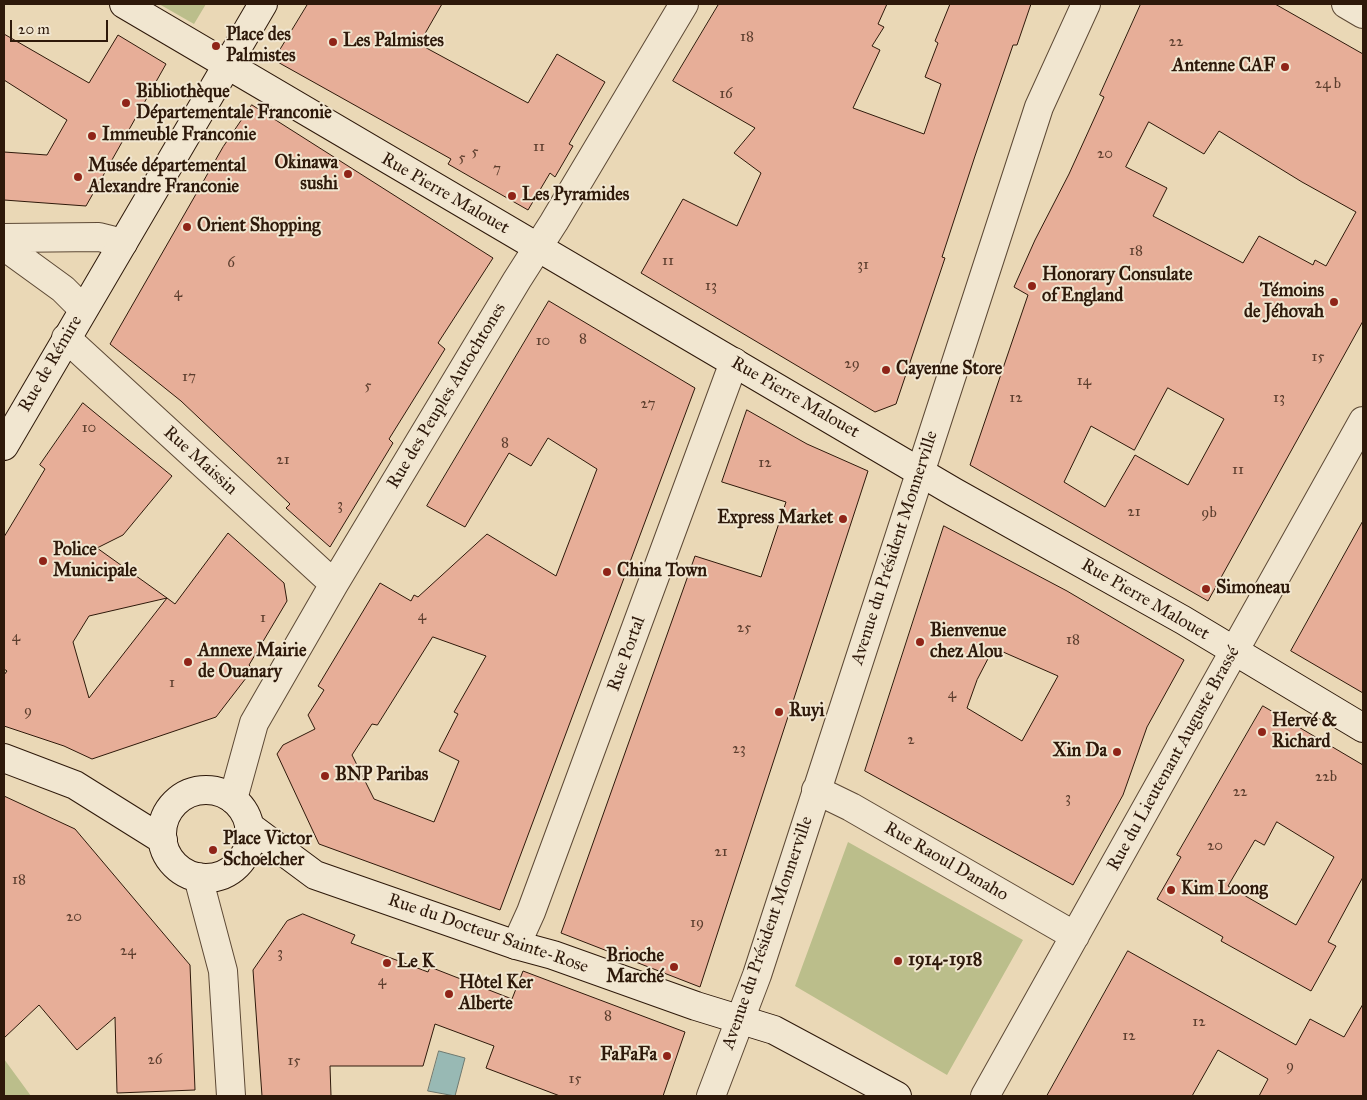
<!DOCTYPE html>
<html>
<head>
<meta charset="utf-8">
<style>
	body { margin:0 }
	#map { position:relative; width:1367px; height:1100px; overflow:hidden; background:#ead8b6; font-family:"IM FELL Great Primer",serif }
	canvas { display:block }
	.frame { position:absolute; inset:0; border:5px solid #2e190a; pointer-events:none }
	.scale { position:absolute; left:10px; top:20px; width:98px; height:22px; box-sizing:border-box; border:2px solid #2e190a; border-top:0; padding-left:6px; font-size:15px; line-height:18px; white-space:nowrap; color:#2e190a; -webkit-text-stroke:4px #f1e6d0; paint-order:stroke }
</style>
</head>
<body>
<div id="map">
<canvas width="1367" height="1100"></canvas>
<div class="frame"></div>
<div class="scale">20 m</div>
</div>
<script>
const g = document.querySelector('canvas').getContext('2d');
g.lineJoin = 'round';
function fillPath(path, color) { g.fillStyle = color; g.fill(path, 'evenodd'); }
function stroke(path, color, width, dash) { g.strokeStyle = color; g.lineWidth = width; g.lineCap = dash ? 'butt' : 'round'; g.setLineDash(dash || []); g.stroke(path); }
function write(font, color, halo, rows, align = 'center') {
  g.font = font + ' "IM FELL Great Primer",serif'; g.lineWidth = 4; g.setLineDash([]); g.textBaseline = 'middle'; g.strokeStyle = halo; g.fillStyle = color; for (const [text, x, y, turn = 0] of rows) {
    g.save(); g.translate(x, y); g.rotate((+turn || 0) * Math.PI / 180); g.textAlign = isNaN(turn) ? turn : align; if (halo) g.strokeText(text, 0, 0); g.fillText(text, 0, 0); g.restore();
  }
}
const green = new Path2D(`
	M159,4h47l-12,20z
	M848,842l175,98 -76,135 -152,-89z
	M4,1059l27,37h-27z`);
const water = new Path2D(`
	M439,1051l26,7 -10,38 -27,-5z`);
const building = new Path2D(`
	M308,4h134l-23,40 109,59 29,-49 48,28 -36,62 4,2 -18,31 -5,-4 -22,37 -80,-46 3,-5 -177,-99z
	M719,4h168l-9,20 6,3 -12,19 8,4 -27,58 71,26 17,-50 -16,-7 13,-34 -3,-2 15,-37h81l-14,41h-4l-38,111 -33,101 3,1 -49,146 -21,8 -234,-139 42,-74 54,27 24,-53 -27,-20 21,-25 -82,-47z
	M1141,4h134l88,50v267l-155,280 -238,-136 58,-170 -14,-8 21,-47 34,-66 35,-77 -4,-2zM1149,122l55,32 15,-23 83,51 54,30 -30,54 -11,-6 -2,5 -54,-29 -16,27 -90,-47 14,-28 -41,-21zM1168,388l56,31 -36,66 -53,-30 -30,52 -41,-25 27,-56 43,24z
	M4,34l85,49 29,-48 48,29 -80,142 -82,-6v-48l43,3 20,-35 -63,-40z
	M252,105l241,153 -55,85 7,6 -56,90 4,4 -63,104 -44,-39 4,-4 -109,-103 -71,-57 113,-197z
	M549,301l146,87 -195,522 -181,-66 -42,-90 6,-9 32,-16 -7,-14 16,-25 -6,-4 62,-103 31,18 3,-6 4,2 69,-63 69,42 41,-107 -49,-31 -17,28 -22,-13 -44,74 -38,-21zM433,637l53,19 -32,56 4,2 -19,37 20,10 -25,61 -60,-23 -22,-44 20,-31 5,1z
	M83,403l89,73 -49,59 -26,13 70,50 -78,18 -16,26 16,56 78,-100 8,6 53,-71 56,50 3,18 -38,64 4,4 -37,48 -124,42 -28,-13 -60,-20v-51l3,-4 -3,-2v-132l41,-68 -5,-4z
	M747,410l60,34 61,27 -168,516 -139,-54 134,-377 66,21 25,-75 -64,-20z
	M1363,521v172l-72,-42z
	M944,526l123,65 117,69 -37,67 -24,68 -50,90 -208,-114zM994,648l64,28 -36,65 -55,-33 10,-28z
	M1263,706l100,59v112l-35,65 8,4 -25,45 -90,-50 2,-4 -66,-38 24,-42 -4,-2zM1277,822l57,35 -38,68 -68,-39 27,-46 9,5z
	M4,796l71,33 115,136 5,125 -78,3 -2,-76 -38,33 -38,-45 -35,33z
	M303,914l52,21 -4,8 77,29 2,-5 82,32 11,-28 162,61 -22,64h-103l-74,-28 8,-22 -59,-22 -12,42h-93l1,30h-69l-9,-126 34,-49z
	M1128,951l168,94 14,-26 34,18 19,-33v92h-104l9,-17 -50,-29 -26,46h-145z`);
const street = new Path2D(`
	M1346,4l17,10
	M4,238l95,-1 24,6
	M4,246l59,43 20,20
	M66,338l268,246
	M816,790l35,17 224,129
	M233,799l21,-76 80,-139 183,-304 37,-58 130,-218
	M198,877l25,94 8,125
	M516,945l15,-33 203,-550
	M711,1096l46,-121 282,-868 47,-103
	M985,1096l378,-675`);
const secondary = new Path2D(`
	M124,4l830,488 229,128 180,108
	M4,446l259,-442
	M4,758l71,27 88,55
	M162 834a44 44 0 1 1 88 0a44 44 0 1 1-88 0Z
	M249,826l66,49 201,70 37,10 143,51 78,24 123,66`);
const markers = [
	[333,42,5,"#8f2418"],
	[216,46,5,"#8f2418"],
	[1285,67,5,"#8f2418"],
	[126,103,5,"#8f2418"],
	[92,136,5,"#8f2418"],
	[348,174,5,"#8f2418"],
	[78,177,5,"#8f2418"],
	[512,196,5,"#8f2418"],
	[187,227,5,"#8f2418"],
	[1032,286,5,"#8f2418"],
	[1334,302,5,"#8f2418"],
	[886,370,5,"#8f2418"],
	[843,519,5,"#8f2418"],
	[43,561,5,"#8f2418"],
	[607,572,5,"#8f2418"],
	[1206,589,5,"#8f2418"],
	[920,642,5,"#8f2418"],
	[188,662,5,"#8f2418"],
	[779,712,5,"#8f2418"],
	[1262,732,5,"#8f2418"],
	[1117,752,5,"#8f2418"],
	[325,776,5,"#8f2418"],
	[213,850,5,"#8f2418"],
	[1171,890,5,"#8f2418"],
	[898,961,5,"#8f2418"],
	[387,963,5,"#8f2418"],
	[674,967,5,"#8f2418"],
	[449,994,5,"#8f2418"],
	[667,1056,5,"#8f2418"]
];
const numberNames = [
	["18",747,37],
	["22",1176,42],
	["24 b",1328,84],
	["16",726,94],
	["11",539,147],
	["5",475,152],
	["20",1105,154],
	["5",462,158],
	["7",497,169],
	["18",1136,251],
	["11",668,261],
	["6",231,263],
	["31",863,265],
	["13",711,286],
	["4",178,293],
	["8",583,339],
	["10",543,341],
	["15",1318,357],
	["29",852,364],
	["17",189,377],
	["14",1084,381],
	["5",368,386],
	["12",1016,398],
	["13",1279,398],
	["27",648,404],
	["10",89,428],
	["8",505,443],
	["21",283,460],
	["12",765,463],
	["11",1238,470],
	["3",340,505],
	["21",1134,512],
	["9b",1209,513],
	["4",422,616],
	["1",263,618],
	["25",744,628],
	["4",16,637],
	["18",1073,640],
	["1",172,683],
	["4",952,694],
	["9",28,711],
	["2",911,740],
	["23",739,749],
	["22b",1326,777],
	["22",1240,792],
	["3",1068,798],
	["20",1215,846],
	["21",721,852],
	["18",19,880],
	["20",74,917],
	["19",697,923],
	["24",128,951],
	["3",280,953],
	["4",382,981],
	["8",608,1016],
	["12",1199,1022],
	["12",1129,1036],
	["26",155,1060],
	["15",294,1061],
	["9",1290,1066],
	["15",575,1079]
];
const poiNames = [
	["Place des",226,36],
	["Palmistes",226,57],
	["Les Palmistes",343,42],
	["Antenne CAF",1275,67,"right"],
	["Bibliothèque",136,93],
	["Départementale Franconie",136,114],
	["Immeuble Franconie",102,136],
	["Okinawa",338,164,"right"],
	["sushi",338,185,"right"],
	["Musée départemental",88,167],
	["Alexandre Franconie",88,188],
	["Les Pyramides",522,196],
	["Orient Shopping",197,227],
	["Honorary Consulate",1042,276],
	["of England",1042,297],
	["Témoins",1324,292,"right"],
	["de Jéhovah",1324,313,"right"],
	["Cayenne Store",896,370],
	["Express Market",833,519,"right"],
	["Police",53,551],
	["Municipale",53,572],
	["China Town",617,572],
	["Simoneau",1216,589],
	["Bienvenue",930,632],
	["chez Alou",930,653],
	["Annexe Mairie",198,652],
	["de Ouanary",198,673],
	["Ruyi",789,712],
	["Hervé &",1272,722],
	["Richard",1272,743],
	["Xin Da",1107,752,"right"],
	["BNP Paribas",335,776],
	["Place Victor",223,840],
	["Schoelcher",223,861],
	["Kim Loong",1181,890],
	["Brioche",664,957,"right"],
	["Marché",664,978,"right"],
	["1914-1918",908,961],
	["Le K",397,963],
	["Hôtel Ker",459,984],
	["Alberte",459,1005],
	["FaFaFa",657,1056,"right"]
];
const streetNames = [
	["Rue Pierre Malouet",445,194,30],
	["Rue de Rémire",51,364,-60],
	["Rue des Peuples Autochtones",447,396,-59],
	["Rue Pierre Malouet",795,398,30],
	["Rue Maissin",200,461,42],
	["Avenue du Président Monnerville",895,548,-72],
	["Rue Pierre Malouet",1145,600,30],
	["Rue Portal",627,654,-70],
	["Rue du Lieutenant Auguste Brassé",1174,759,-61],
	["Rue Raoul Danaho",946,862,30],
	["Avenue du Président Monnerville",768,933,-71],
	["Rue du Docteur Sainte-Rose",488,934,19]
];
fillPath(green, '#bbbe8b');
fillPath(water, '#98b9b4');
stroke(water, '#6e7970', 1);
fillPath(building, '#e7ae98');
stroke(building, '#2e190a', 1);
stroke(street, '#5d4935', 30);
stroke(secondary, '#2e190a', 30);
stroke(street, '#f1e6d0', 28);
stroke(secondary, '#f1e6d0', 28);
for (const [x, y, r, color] of markers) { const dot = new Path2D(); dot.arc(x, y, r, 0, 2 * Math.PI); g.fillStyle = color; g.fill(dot); stroke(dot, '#f1e6d0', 2); }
write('15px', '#5c3e2e', null, numberNames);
write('bold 18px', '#2e190a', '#f1e6d0', poiNames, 'left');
write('18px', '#2e190a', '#f1e6d0', streetNames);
</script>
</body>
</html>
